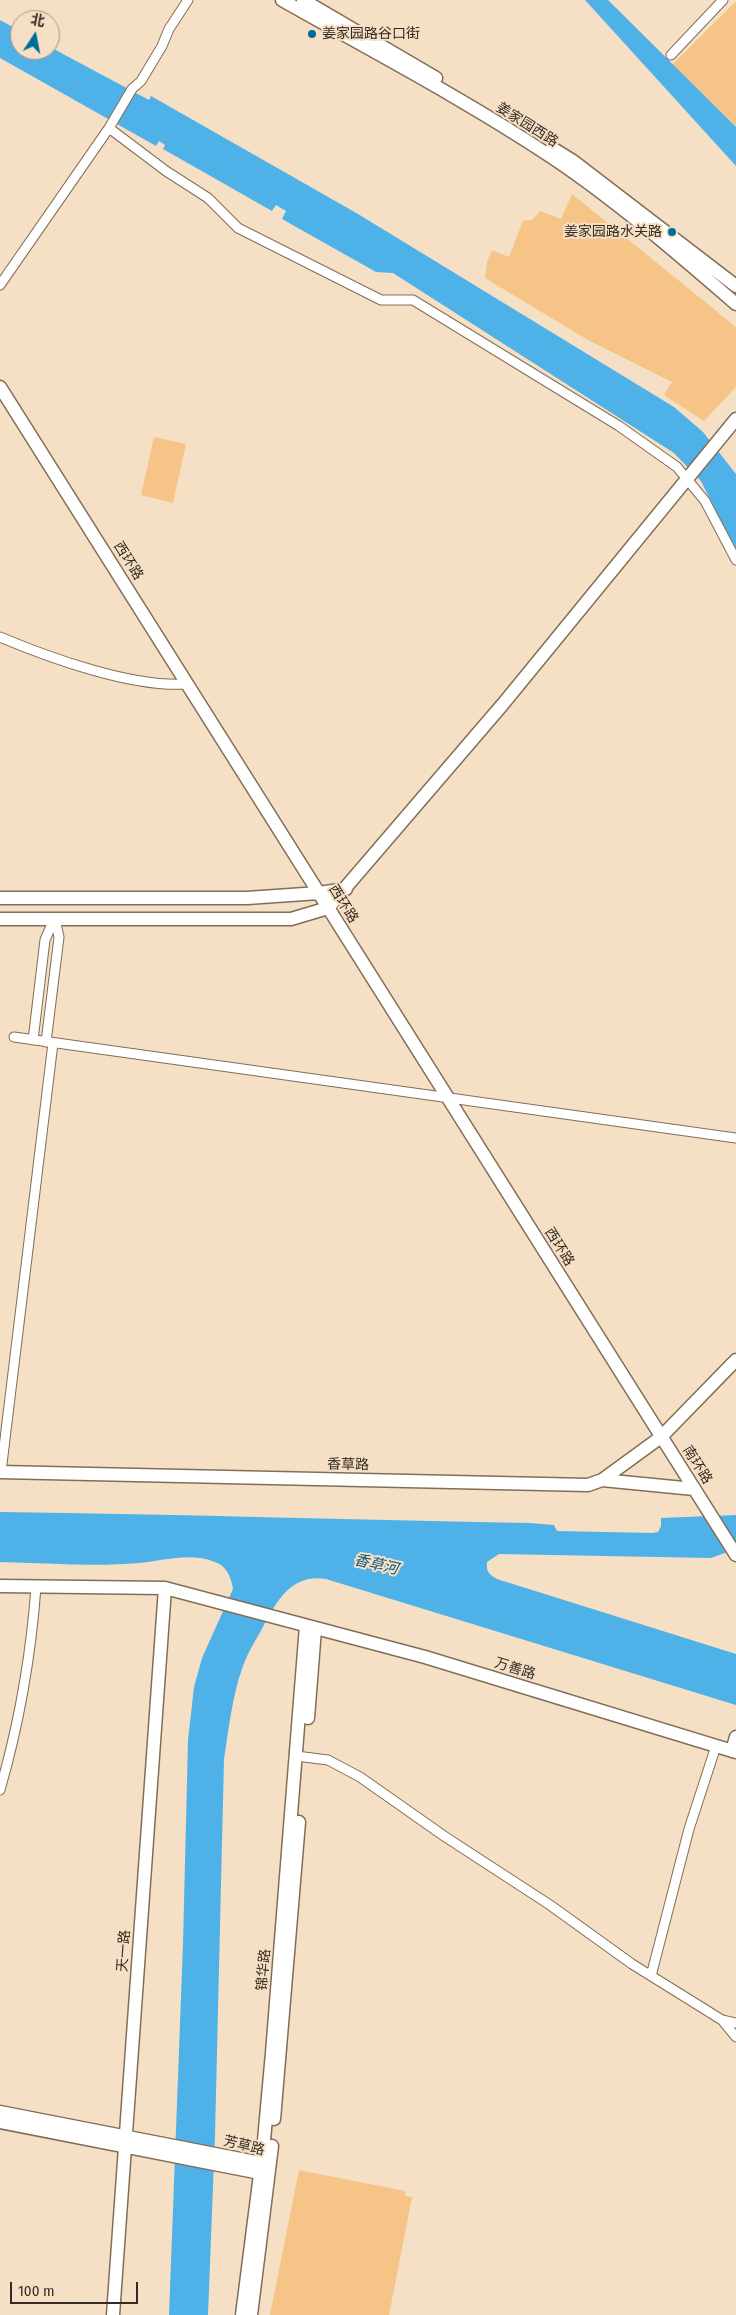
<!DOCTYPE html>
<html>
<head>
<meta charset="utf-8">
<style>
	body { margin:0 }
	#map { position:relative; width:736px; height:2315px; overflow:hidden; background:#f5dfc5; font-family:"Fira Sans Condensed","Noto Sans SC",sans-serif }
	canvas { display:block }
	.north { position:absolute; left:10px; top:10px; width:50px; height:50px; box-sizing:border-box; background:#f5dfc5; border:1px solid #a89784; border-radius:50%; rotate:11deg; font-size:14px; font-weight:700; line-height:20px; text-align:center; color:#342c22 }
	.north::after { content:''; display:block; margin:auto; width:18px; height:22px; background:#006d99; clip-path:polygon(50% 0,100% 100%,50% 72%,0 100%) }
	.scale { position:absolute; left:10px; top:2282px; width:128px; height:22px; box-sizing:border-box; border:2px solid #342c22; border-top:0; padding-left:6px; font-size:15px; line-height:18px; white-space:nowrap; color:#342c22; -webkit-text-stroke:4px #f5dfc5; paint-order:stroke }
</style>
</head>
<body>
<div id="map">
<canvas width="736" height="2315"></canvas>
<div class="north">北</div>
<div class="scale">100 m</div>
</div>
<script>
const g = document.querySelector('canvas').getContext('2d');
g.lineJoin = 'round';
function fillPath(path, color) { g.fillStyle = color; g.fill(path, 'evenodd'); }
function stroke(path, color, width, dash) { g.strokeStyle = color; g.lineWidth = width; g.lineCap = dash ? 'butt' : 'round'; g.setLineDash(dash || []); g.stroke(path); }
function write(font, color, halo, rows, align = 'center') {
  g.font = font + ' "Fira Sans Condensed","Noto Sans SC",sans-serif'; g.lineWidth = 4; g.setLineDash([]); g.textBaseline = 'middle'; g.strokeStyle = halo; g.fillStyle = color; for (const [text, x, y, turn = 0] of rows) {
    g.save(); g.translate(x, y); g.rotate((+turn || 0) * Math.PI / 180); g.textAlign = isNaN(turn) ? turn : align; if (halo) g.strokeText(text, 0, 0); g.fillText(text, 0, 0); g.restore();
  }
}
const green = new Path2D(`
	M736,1v126l-64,-62z
	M572,194l164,133v60l-32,34 -40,-26 8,-13 -84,-42 -103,-62 2,-16 5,-12 17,7 14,-36 9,-1 8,-9 21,8z
	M154,437l32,7 -13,59 -32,-8z
	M299,2170l106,21v5l7,1 -23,118h-119z`);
const water = new Path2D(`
	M585,0h23l128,127v39z
	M0,20l20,11v19h30v-3l99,53 2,-4 207,118 316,193 29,25 33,42v77l-35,-70 -27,-28 -281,-180 -17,-1 -94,-53 4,-8 -10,-6 -4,6 -109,-62 2,-4 -6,-4 -3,5 -156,-88z
	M0,1512c177,2 353,8 530,11l24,2 3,6 96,2 5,-1 3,-6v-8l75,-3v34l-25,9 -212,-4 -12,8c-1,10 2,12 10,17l239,75v51l-410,-126c-34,-5 -48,20 -62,46 -7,13 -16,27 -21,41 -11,30 -14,62 -19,93l-9,376 -7,180h-39l14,-371 5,-204 6,-53 8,-29 31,-69c-2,-12 -6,-23 -18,-27 -25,-10 -51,-1 -76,1 -45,4 -94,0 -139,-1z`);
const street = new Path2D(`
	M671,55l52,-55
	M109,128l57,43 42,27 30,30 143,72h32l206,126 58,41 28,34 31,59
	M0,285l109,-157 23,-39 9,-8 21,-35 7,-17 19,-29
	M0,637c50,21 133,51 187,47
	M14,1037l722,101
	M33,1040l12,-100 9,-21
	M46,1042l13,-105 -4,-18
	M1,1472l52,-429
	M296,1756l32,4 32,17 84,59 106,69 82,59 90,56 14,3
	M0,1790c19,-66 31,-135 36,-203
	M651,1976l38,-147 27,-83
	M722,2020l14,17`);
const secondary = new Path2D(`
	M282,0c90,51 184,100 271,158 64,43 124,95 183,146
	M303,0l133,78
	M552,148l21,13 163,125
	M0,387l736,1168
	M0,898h247l72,-5 27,-4
	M0,919h291l37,-11 175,-204 233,-285
	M0,1472l588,13 14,-5 92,9
	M602,1480l59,-43 75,-77
	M0,1586l165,2 260,69 311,95
	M308,1718l7,-89
	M732,1751l4,-14
	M0,2112l261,51 8,6 -9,4 -260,-51
	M274,2119l25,-297
	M113,2315l52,-727
	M242,2315l21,-164 9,-98 34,-427
	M251,2315l21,-169`);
const markers = [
	[312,34,5,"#006d99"],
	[672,232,5,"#006d99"]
];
const poiNames = [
	["姜家园路谷口街",322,34],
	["姜家园路水关路",662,232,"right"]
];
const streetNames = [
	["姜家园西路",527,125,32],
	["西环路",128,561,58],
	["西环路",343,904,58],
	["西环路",559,1247,58],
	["香草路",348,1465,1],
	["南环路",697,1465,58],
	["万善路",515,1669,17],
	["天一路",124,1951,-86],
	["锦华路",264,1970,-85],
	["芳草路",244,2146,14]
];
const waterNames = [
	["香草河",376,1565,13]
];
fillPath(green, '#f7c488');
fillPath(water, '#4eb2e8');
stroke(street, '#826e57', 11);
stroke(secondary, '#826e57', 15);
stroke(street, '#fff', 9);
stroke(secondary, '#fff', 12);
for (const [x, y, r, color] of markers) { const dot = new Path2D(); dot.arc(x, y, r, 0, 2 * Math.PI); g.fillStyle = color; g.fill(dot); stroke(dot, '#f5dfc5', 2); }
write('14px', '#342c22', '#f5dfc5', poiNames, 'left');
write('14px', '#342c22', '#f5dfc5', streetNames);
write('italic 15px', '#08597d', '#f5dfc5', waterNames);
</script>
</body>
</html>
